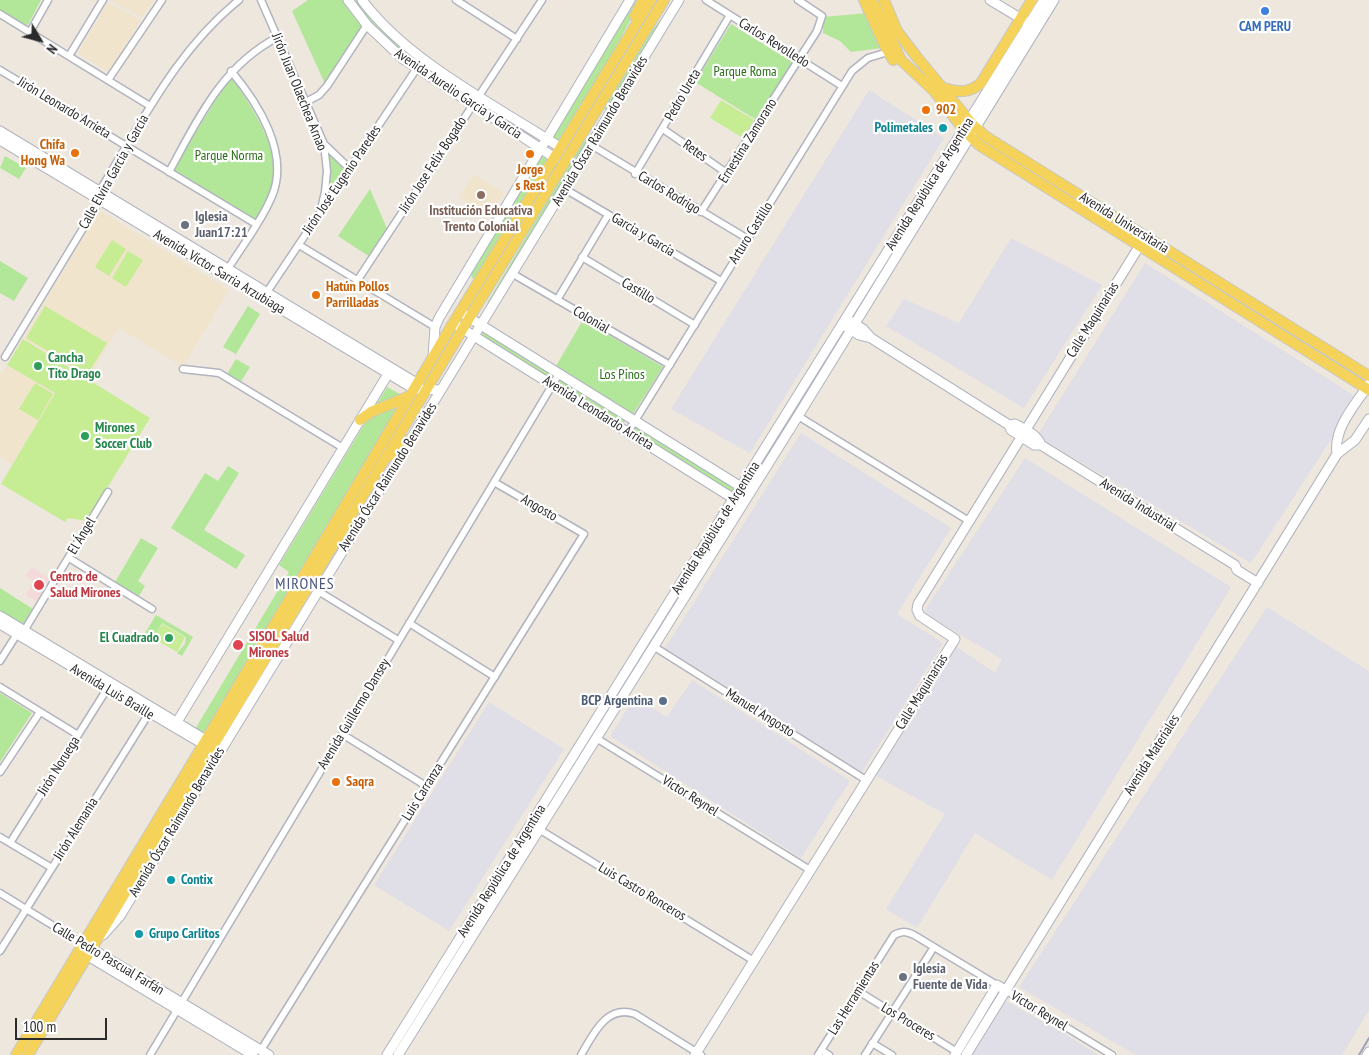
<!DOCTYPE html>
<html>
<head>
<meta charset="utf-8">
<style>
	body { margin:0 }
	#map { position:relative; width:1369px; height:1055px; overflow:hidden; background:#eee7dd; font-family:"PT Sans Narrow",sans-serif }
	canvas { display:block }
	.north { position:absolute; left:15px; top:15px; width:50px; height:50px; -webkit-text-stroke:4px #fff; paint-order:stroke; rotate:127deg; font-size:14px; font-weight:700; line-height:20px; text-align:center; color:#2b2b2b }
	.north::after { content:''; display:block; margin:auto; width:18px; height:22px; background:#2b2b2b; clip-path:polygon(50% 0,100% 100%,50% 72%,0 100%) }
	.scale { position:absolute; left:15px; top:1018px; width:92px; height:22px; box-sizing:border-box; border:2px solid #2b2b2b; border-top:0; padding-left:6px; font-size:15px; line-height:18px; white-space:nowrap; color:#2b2b2b; -webkit-text-stroke:4px #fff; paint-order:stroke }
</style>
</head>
<body>
<div id="map">
<canvas width="1369" height="1055"></canvas>
<div class="north">N</div>
<div class="scale">100 m</div>
</div>
<script>
const g = document.querySelector('canvas').getContext('2d');
g.lineJoin = 'round';
function fillPath(path, color) { g.fillStyle = color; g.fill(path, 'evenodd'); }
function stroke(path, color, width, dash) { g.strokeStyle = color; g.lineWidth = width; g.lineCap = dash ? 'butt' : 'round'; g.setLineDash(dash || []); g.stroke(path); }
function write(font, color, halo, rows, align = 'center') {
  g.font = font + ' "PT Sans Narrow",sans-serif'; g.lineWidth = 4.5; g.setLineDash([]); g.textBaseline = 'middle'; g.strokeStyle = halo; g.fillStyle = color; for (const [text, x, y, turn = 0] of rows) {
    g.save(); g.translate(x, y); g.rotate((+turn || 0) * Math.PI / 180); g.textAlign = isNaN(turn) ? turn : align; if (halo) g.strokeText(text, 0, 0); g.fillText(text, 0, 0); g.restore();
  }
}
const industrial = new Path2D(`
	M869,90l75,48 -194,315 -79,-44z
	M1011,238l91,47 -78,123 -138,-82 18,-27 55,24z
	M1145,263l213,135 -107,165 -214,-127z
	M801,433l150,95 -54,86 46,29 -81,129 -197,-124z
	M1025,458l206,129 -179,293 -77,-47 -58,95 -31,-19 59,-95 -69,-38 81,-129 38,26 7,-14 -79,-46z
	M1267,607l102,64v339l-27,45h-206l-117,-68z
	M692,680l158,101 -49,77 -191,-122 25,-39 32,20z
	M489,702l75,47 -115,182 -75,-46z
	M1006,1001l54,30 38,24h-126z`);
const education = new Path2D(`
	M110,0h45l-14,17z
	M108,3l33,17 -32,52 -29,-17 -1,-4z
	M474,174l30,19 -15,23 -30,-19z
	M102,212l127,78 -46,77 -64,-39 -31,50 -65,-39 75,-126z
	M7,365l48,28 -43,72 -12,-8v-81z`);
const medical = new Path2D(`
	M31,567l20,12 -15,22 -11,-6 9,-14 -9,-5z`);
const green = new Path2D(`
	M0,0h41l-13,25 -8,-2 -20,-12z
	M308,0h35l19,27 -37,57 -33,-73z
	M353,0h7l15,22 95,73 -2,3c-47,-30 -80,-53 -115,-98z
	M636,0h5l-46,86 -36,56 -5,-2 -1,-3z
	M670,8l-61,103 -7,-3 32,-55z
	M868,13l14,35 -31,4 -11,-11 -17,-8v-16z
	M731,24l63,39 -36,58 -63,-39z
	M231,76c22,34 56,79 38,120 -4,9 -9,16 -14,24l-83,-50z
	M587,134l5,3 -101,167 -4,-1z
	M329,153l16,17 -21,32 7,-27z
	M5,156l21,12 -7,11 -19,-11z
	M540,156l9,4 -73,118h-4l-1,-5z
	M370,189l18,42 -18,26 -32,-21z
	M0,261l28,17 -14,23 -14,-8z
	M248,306l12,8 -24,40 -13,-7z
	M583,320l80,47 -30,47 -77,-48z
	M484,332l68,42 -2,5 -69,-43z
	M236,359l14,8 -10,16 -13,-9z
	M561,380l65,39 -4,7 -64,-40z
	M387,387l13,7 2,9 -198,332 -10,-4 95,-159 -10,-7z
	M636,426l100,61 -2,7 -101,-62z
	M228,466l11,7 -35,57 41,25 -9,14 -65,-41 34,-55 13,8z
	M141,538l17,10 -20,33 7,5 -6,10 -24,-14z
	M0,588l33,21 -10,17 -23,-13z
	M156,615l37,22 -11,19 -5,-3 8,-9 1,-7 -24,-14 -9,15 -8,-5z
	M0,693l32,20 -32,49z`);
const pitch = new Path2D(`
	M721,100l33,20 -11,18 -33,-20z
	M112,240l14,9 -17,27 -14,-9z
	M128,251l15,9 -17,27 -14,-9z
	M45,306l62,37 -20,32 -61,-37z
	M23,339l127,79 -63,103 -19,-3 -3,4 -64,-38 54,-91 -48,-28z
	M35,383l18,11 -15,26 -19,-11z
	M162,624l23,13 -8,15 -24,-14z`);
const street = new Path2D(`
	M261,0l63,144 3,27 -2,21 -4,17
	M456,0l61,39
	M706,0l136,86
	M0,14l150,92
	M30,32l18,-32
	M69,56l34,-56
	M0,70l256,154
	M108,80l54,-80
	M306,102l13,-7 8,-9 40,-61
	M663,129l65,45
	M324,144l26,25
	M591,145l157,94
	M169,172c29,-53 53,-106 109,-135
	M635,174l95,-159
	M565,189l156,92
	M701,212l116,-181 5,-15 -24,-16
	M299,245l136,82
	M582,257l113,68
	M226,272c15,-25 35,-49 46,-76 18,-43 -14,-93 -41,-125
	M513,274l157,91
	M357,281l185,-281
	M267,292l150,-224
	M557,300l51,-85
	M5,357l91,-150 6,-20c41,-67 75,-137 137,-187
	M183,369l36,4 124,75
	M798,416l171,105
	M628,432l224,-361 16,-13 20,-6
	M69,558l83,51
	M318,591l80,49
	M409,623l86,54
	M653,646l213,134
	M0,661l17,-27 7,-3 84,-139
	M0,687l78,48
	M342,734l84,52
	M596,738l214,132
	M0,772l40,-60
	M537,828l217,133
	M0,837l52,31
	M10,843l97,-154
	M0,893l83,51
	M0,951l151,-241
	M1005,990l107,65
	M858,991l99,61
	M872,1043l20,12
	M261,1050l323,-516 -90,-52
	M821,1050l8,5
	M150,1055l409,-681
	M581,1055c12,-20 25,-51 54,-41l66,41
	M818,1055l76,-120c8,-4 12,-4 20,0l83,50
	M865,1055l69,-108`);
const secondary = new Path2D(`
	M348,0l19,25 36,34 152,99
	M362,0c46,62 135,106 199,148
	M990,0l35,21
	M0,131l418,253
	M0,140l414,249 27,1
	M460,312l286,178
	M850,321l13,8 8,9 138,87 2,5 23,15h7l194,120 2,5 21,13
	M458,326l281,176
	M847,327l12,8 12,3
	M433,357l2,-30 4,-9 191,-318
	M1009,425l6,-1c9,5 22,10 26,21
	M1337,454c-4,-26 19,-50 32,-70
	M0,616l206,124
	M0,624l208,123
	M177,722l211,-348
	M103,935l17,-19 559,-916
	M87,946l182,109
	M83,953l170,102
	M387,1055l657,-1055
	M398,1055l400,-639 256,-416
	M695,1055l260,-416 -35,-23 -3,-6 1,-6 227,-367
	M955,1055l42,-70 8,5
	M966,1055l371,-601 18,-14 14,-21
	M1367,1055l2,-3`);
const primary = new Path2D(`
	M864,0l21,46 8,14
	M872,0l29,60 34,32 29,38 15,15 390,245
	M884,0l13,31 19,25 56,68 13,12 384,240
	M635,16l8,-16
	M944,88c13,4 25,6 37,-5l51,-83
	M360,420l11,-8 39,-16
	M392,456l20,-18
	M16,1055l190,-315 243,-410 202,-330
	M28,1055l446,-745 190,-310`);
const rail = new Path2D(`
	M1359,1055l10,-17`);
const markers = [
	[1265,11,5,"#3f7fe0"],
	[926,110,5,"#e8710a"],
	[943,128,5,"#0f9aa8"],
	[75,153,5,"#e8710a"],
	[530,154,5,"#e8710a"],
	[481,195,5,"#8d6e63"],
	[185,225,5,"#6b7280"],
	[316,295,5,"#e8710a"],
	[38,366,5,"#2e9e5b"],
	[85,436,5,"#2e9e5b"],
	[39,585,6,"#e0444e"],
	[169,638,5,"#2e9e5b"],
	[238,645,6,"#e0444e"],
	[663,701,5,"#5c6f8a"],
	[336,782,5,"#e8710a"],
	[171,880,5,"#0f9aa8"],
	[139,934,5,"#0f9aa8"],
	[903,977,5,"#6b7280"]
];
const shopNames = [
	["CAM PERU",1265,27]
];
const streetNames = [
	["Carlos Revolledo",774,43,32],
	["Jirón Juan Olaechea Arnao",299,92,68],
	["Avenida Aurelio Garcia y Garcia",458,94,34],
	["Pedro Ureta",683,95,-60],
	["Jirón Leonardo Arrieta",64,108,31],
	["Avenida Óscar Raimundo Benavides",600,131,-59],
	["Ernestina Zamorano",748,141,-58],
	["Retes",695,151,35],
	["Jirón Jose Felix Bogado",433,165,-57],
	["Calle Elvira García y García",114,172,-61],
	["Jirón José Eugenio Paredes",342,180,-56],
	["Avenida República de Argentina",930,184,-58],
	["Carlos Rodrigo",669,193,31],
	["Avenida Universitaria",1124,223,32],
	["Arturo Castillo",751,233,-58],
	["Garcia y Garcia",643,235,31],
	["Avenida Víctor Sarria Arzubiaga",219,272,31],
	["Castillo",638,291,31],
	["Colonial",591,320,30],
	["Calle Maquinarias",1093,320,-58],
	["Avenida Leondardo Arrieta",598,413,32],
	["Avenida Óscar Raimundo Benavides",388,477,-58],
	["Avenida Industrial",1138,505,32],
	["Angosto",539,508,30],
	["Avenida República de Argentina",716,528,-58],
	["El Ángel",82,536,-59],
	["Avenida Luis Braille",112,692,31],
	["Calle Maquinarias",922,692,-58],
	["Manuel Angosto",760,713,32],
	["Avenida Guillermo Dansey",354,714,-59],
	["Avenida Materiales",1152,755,-58],
	["Jirón Noruega",59,766,-58],
	["Luis Carranza",423,792,-58],
	["Victor Reynel",690,796,32],
	["Avenida Óscar Raimundo Benavides",177,822,-59],
	["Jirón Alemania",76,829,-58],
	["Avenida República de Argentina",502,871,-58],
	["Luis Castro Ronceros",642,892,31],
	["Calle Pedro Pascual Farfán",108,959,31],
	["Las Herramientas",854,998,-58],
	["Victor Reynel",1039,1011,31],
	["Los Proceres",908,1022,31]
];
const parkNames = [
	["Parque Roma",745,72],
	["Parque Norma",229,156],
	["Los Pinos",622,375]
];
const foodNames = [
	["902",936,110],
	["Chifa",65,145,"right"],
	["Hong Wa",65,161,"right"],
	["Jorge",530,170,"center"],
	["s Rest",530,186,"center"],
	["Hatún Pollos",326,287],
	["Parrilladas",326,303],
	["Saqra",346,782]
];
const cultureNames = [
	["Polimetales",933,128,"right"],
	["Contix",181,880],
	["Grupo Carlitos",149,934]
];
const educationNames = [
	["Institución Educativa",481,211],
	["Trento Colonial",481,227]
];
const worshipNames = [
	["Iglesia",195,217],
	["Juan17:21",195,233],
	["Iglesia",913,969],
	["Fuente de Vida",913,985]
];
const leisureNames = [
	["Cancha",48,358],
	["Tito Drago",48,374],
	["Mirones",95,428],
	["Soccer Club",95,444],
	["El Cuadrado",159,638,"right"]
];
const healthNames = [
	["Centro de",50,577],
	["Salud Mirones",50,593],
	["SISOL Salud",249,637],
	["Mirones",249,653]
];
const serviceNames = [
	["BCP Argentina",653,701]
];
const quarterNames = [
	["MIRONES",305,584]
];
fillPath(industrial, '#e0dee6');
fillPath(education, '#f0e4cc');
fillPath(medical, '#f4dadb');
fillPath(green, '#b2e698');
fillPath(pitch, '#c6ed93');
stroke(street, '#b1b4bf', 9);
stroke(secondary, '#b1b4bf', 11);
stroke(primary, '#c8c8c8', 12);
stroke(street, '#fff', 6);
stroke(secondary, '#fff', 9);
stroke(primary, '#f5d35a', 10);
stroke(rail, '#9fa3b6', 2);
for (const [x, y, r, color] of markers) { const dot = new Path2D(); dot.arc(x, y, r, 0, 2 * Math.PI); g.fillStyle = color; g.fill(dot); stroke(dot, '#fff', 2); }
write('bold 14px', '#366cbe', '#fff', shopNames);
write('14px', '#2b2b2b', '#fff', streetNames);
write('14px', '#296c18', '#fff', parkNames);
write('bold 14px', '#c56008', '#fff', foodNames, 'left');
write('bold 14px', '#0d838f', '#fff', cultureNames, 'left');
write('bold 14px', '#785e54', '#fff', educationNames);
write('bold 14px', '#5b616d', '#fff', worshipNames, 'left');
write('bold 14px', '#27864d', '#fff', leisureNames, 'left');
write('bold 14px', '#be3a42', '#fff', healthNames, 'left');
write('bold 14px', '#4e5e75', '#fff', serviceNames, 'right');
g.letterSpacing = '1px';
write('16px', '#4a537e', '#fff', quarterNames);
g.letterSpacing = '0px';
</script>
</body>
</html>
